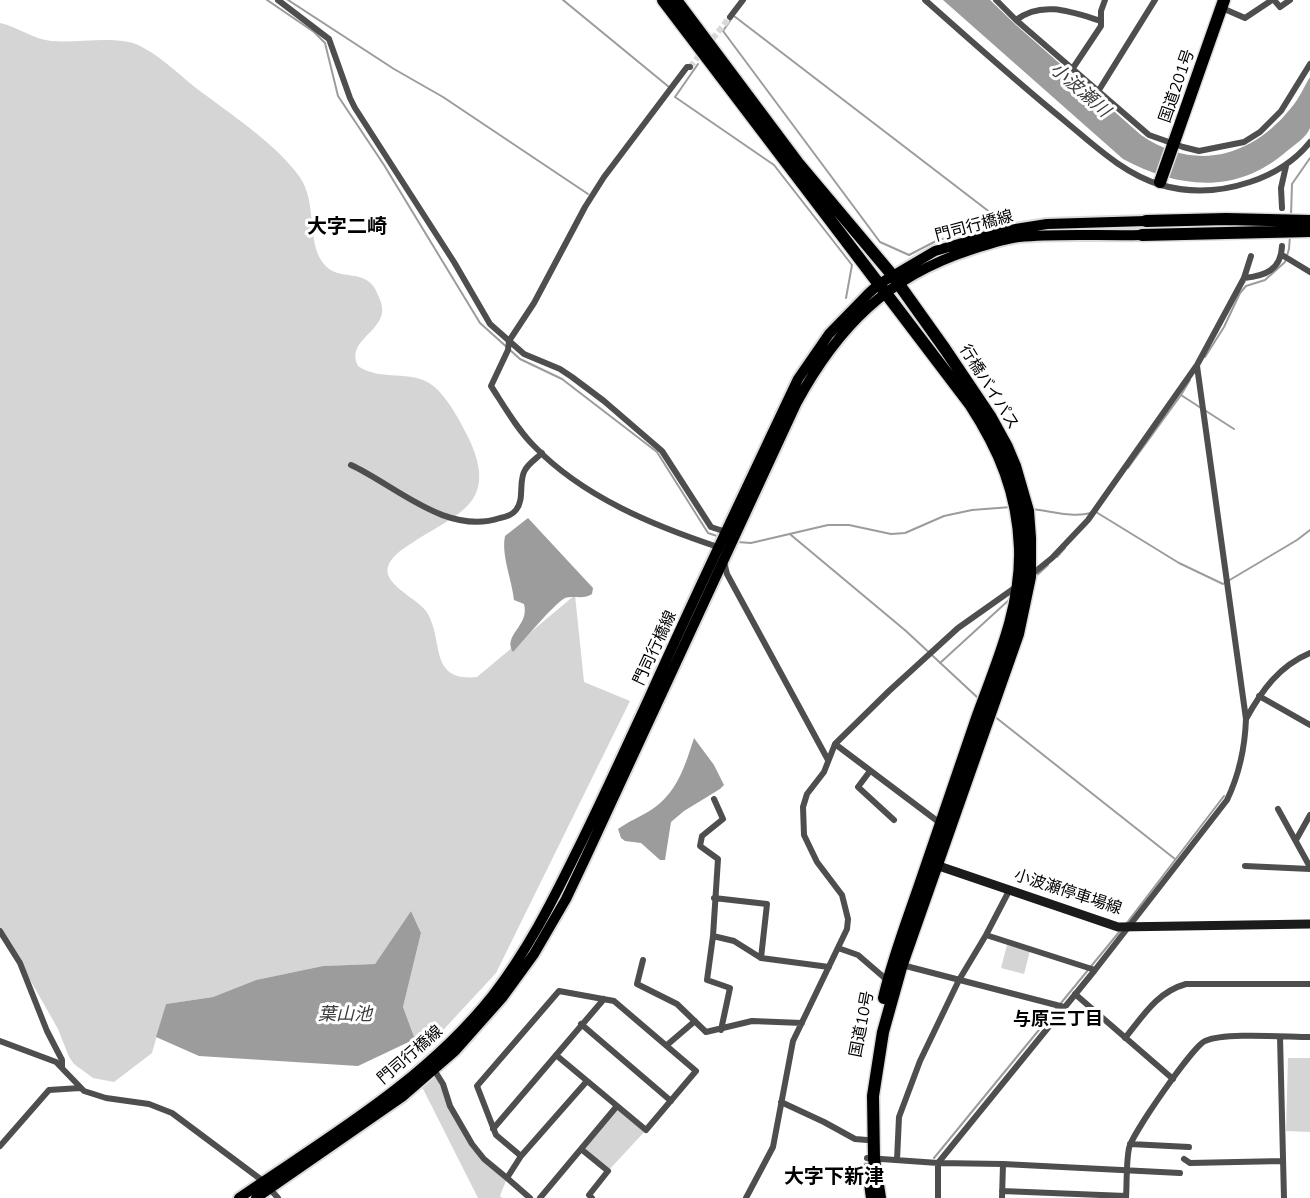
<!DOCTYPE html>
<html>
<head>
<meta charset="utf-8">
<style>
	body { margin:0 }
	canvas { display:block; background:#fff }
</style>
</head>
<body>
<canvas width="1310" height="1198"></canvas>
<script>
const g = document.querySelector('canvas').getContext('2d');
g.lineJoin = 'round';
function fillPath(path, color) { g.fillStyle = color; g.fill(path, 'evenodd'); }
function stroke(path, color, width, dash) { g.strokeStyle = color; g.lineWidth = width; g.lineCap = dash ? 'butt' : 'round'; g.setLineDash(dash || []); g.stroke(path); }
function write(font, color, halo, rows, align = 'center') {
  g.font = font + ' Mulish,"Noto Sans JP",sans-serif'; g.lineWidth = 6; g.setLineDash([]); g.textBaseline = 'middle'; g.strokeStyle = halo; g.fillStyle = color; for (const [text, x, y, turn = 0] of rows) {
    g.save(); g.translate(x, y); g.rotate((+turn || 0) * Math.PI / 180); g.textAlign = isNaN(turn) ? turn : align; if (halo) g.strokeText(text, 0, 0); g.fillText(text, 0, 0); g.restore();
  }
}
const green = new Path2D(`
	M0,23c18,4 33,16 51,18 26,2 52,-4 78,1 20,4 50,32 67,46 33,25 79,55 103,88 19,26 7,64 24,87 16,21 44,2 55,32 3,6 6,15 3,22 -7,18 -34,27 -23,49 23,16 53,3 74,19 15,11 30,39 38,56 28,63 -12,72 -58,102 -8,5 -19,12 -23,21 -10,19 28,34 37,47 19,28 1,71 51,66l98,-82 9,87 46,19 -134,272 -75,81 -18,-47 18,-74 -10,-22 -36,53 -52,2 -67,14 -43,17 -47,7 -14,49 -38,29 -21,-4 -19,-14 -5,-7 -11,-28 -58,-102z
	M1007,945l23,6 -6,23 -23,-6z
	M1288,1058h22v74l-24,-1z
	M434,1070l16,37 22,37 35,34 -7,18 2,2h-24l-59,-117z
	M617,1106l29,24 -38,41 -27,-22z`);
const water = new Path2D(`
	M943,0h47l26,25 125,110c53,37 110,23 150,-27 8,-9 13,-21 19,-31 0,10 0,43 0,51 -3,9 -16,17 -23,23 -50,44 -108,38 -164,8z
	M528,518l65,70 -1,6c-8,6 -18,1 -27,4 -11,6 -42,43 -52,54 -11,-17 17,-26 11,-48l-10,-4c-2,-20 -13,-45 -9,-64z
	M694,738l20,27 10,20 -4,4 -36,22 -13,11 -6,38h-5l-19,-17 -16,-2 -4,-3 -3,-9c11,-8 22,-12 33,-19 26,-17 34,-44 43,-72z
	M411,911l10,22 -18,74 12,32 -57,27 -159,-10 -43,-19 10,-33 47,-7 43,-17 67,-14 52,-2z`);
const stream = new Path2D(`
	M267,0l47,32 11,11 13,53 46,69 96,158 40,36 42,20 95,73 51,81 12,4
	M288,0l106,69 49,28 145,97
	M563,0l106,87
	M734,16l270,207
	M732,18l-9,13 157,211 29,13 29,-15 75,-19
	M698,64l-23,33 99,68 78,100 -6,33
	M1291,215l1,-31 18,-26
	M1205,357l19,-30 16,-34 6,-7 19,-6 20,-18 4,-13 1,-13
	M1181,395l9,-15
	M1206,411l28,18
	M1128,468l53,-73 20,13
	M1032,509c20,2 40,9 59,4
	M1096,512l83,51 44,21 74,-44 13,-10
	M791,535l115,96 72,67
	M737,542l14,1 77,-18h21l42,9 14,-1 39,-17 28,-6 39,-3
	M1057,557l8,-9
	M1035,577l13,-12
	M940,663l70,-64
	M994,716l181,143
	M1126,924l98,-128
	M934,1158l186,-227`);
const streetTunnel = new Path2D(`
	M690,67l40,-50`);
const street = new Path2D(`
	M278,0l51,39 21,59 5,10 99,154 36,62 34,30 36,15 12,8 32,24 58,50 49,76 15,5
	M925,0c46,41 93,83 141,122 29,24 58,52 95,63 31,9 59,7 89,-3 24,-8 44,-20 60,-40
	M996,0l20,20 133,115 34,12 16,4 45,-9 16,-10 21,-21 29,-47
	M1274,0l6,7 10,-7
	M1222,8l23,10 27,-18
	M730,17l13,-17
	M1016,20c26,-20 56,-8 85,1v-10l4,-11
	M690,67h-3l-83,110 -19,30 -51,96 -25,38 -1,9 -17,36c13,20 26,43 43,60 49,51 120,80 187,102
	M1073,68l28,-42v-5
	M1099,90l56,-90
	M1282,208l-1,-20 5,-22
	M1282,255l28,17
	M1244,278c21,-2 37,-8 38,-32
	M351,465c44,20 95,71 149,53 6,-1 12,-3 16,-8 9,-11 2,-29 9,-40 4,-7 12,-12 17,-17
	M724,562l3,12 101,186
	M1031,575l21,-17 36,-38 109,-155 47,-87 7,-22
	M1259,696l51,29
	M1246,719c16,-29 33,-53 64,-66
	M835,744l105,79
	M870,771l-12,16 36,33
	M714,799l9,20 -21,17 -2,10 18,13 -5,77 -6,44 23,8 -9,42
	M1278,809l32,58
	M1296,840l14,-25
	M1245,866l65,3
	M714,898l53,6 -6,54
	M0,931l20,32 27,68 15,29v7
	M986,935l109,35
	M713,936l21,5 27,17 68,9
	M838,948l20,7 29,25
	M643,960l-6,24 40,20 29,28 46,-11 50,2
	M902,965l162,42
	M1075,994l98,85
	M581,1024l90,77
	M1280,1037l4,161
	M1125,1038c18,-22 32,-46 61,-54h124
	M0,1041l56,21 28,29 22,7 43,6 23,9 91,68 15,17
	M667,1045l28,-24
	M433,1068l10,16 7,22 22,38 12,15 23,19
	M781,1102l43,20 31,17 12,1
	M493,1129l111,-130
	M1130,1144l59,3
	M0,1146l49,-56 31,-2
	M521,1156l66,-75
	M867,1158l71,5 65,1 177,9
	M1184,1159l6,4 93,-2
	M897,1160l2,-43 21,-56 39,-81 27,-45 24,-46
	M1002,1191l124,5
	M530,1198l-23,-20 14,-22 -25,-21 -19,-49 82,-95 55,10 82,70 -50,59 -90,-75
	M540,1198l41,-49
	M592,1198l-3,-3 19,-24 -27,-22 36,-43
	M746,1198l27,-51 20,-106 54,-112 1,-10 -6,-24 -25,-33 -13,-27 -1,-28 4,-13 17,-22 11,-28 54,-53 69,-63 58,-41
	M938,1198v-35l157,-193 132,-170c12,-25 18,-54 19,-81l-49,-353
	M1002,1198l1,-34
	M1126,1198c1,-16 0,-35 3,-50 3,-14 64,-102 76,-107 20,-9 81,-4 105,-4`);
const secondary = new Path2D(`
	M933,864l185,63 192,-3`);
const primary = new Path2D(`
	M239,1198c89,-61 186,-117 254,-203 34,-44 58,-91 82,-140 26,-52 50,-105 74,-157 48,-107 99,-213 149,-319l31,-45 40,-41 10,-9 56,-33 68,-20 44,-7 99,-3
	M256,1198l146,-101 53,-46 47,-53 32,-44 32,-55 19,-40 212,-457c41,-75 90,-125 173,-152 16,-5 32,-11 49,-13 40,-4 82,-1 123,-2`);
const highway = new Path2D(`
	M663,0l307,404c30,46 48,89 50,144 2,60 -23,115 -43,170 -19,56 -38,112 -57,167 -13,38 -27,74 -36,113
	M676,0l122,163 95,113 52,73 45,67 17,31 8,19 13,45 2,27v39l-12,57 -116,330 -19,68 -10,64 1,63 6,39
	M1160,182l64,-182
	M1146,221l80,-2 84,2
	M1142,235l168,-4
	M868,1169l4,29`);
const streetNames = [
	["国道201号",1177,86,-71],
	["門司行橋線",974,226,-15],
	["行橋バイパス",989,387,58],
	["門司行橋線",655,648,-65],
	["小波瀬停車場線",1068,892,18],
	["国道10号",862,1024,-79],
	["門司行橋線",410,1055,-41]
];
const waterNames = [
	["小波瀬川",1080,90,41],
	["葉山池",345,1015]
];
const neighbourhoodNames = [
	["与原三丁目",1058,1020]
];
const quarterNames = [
	["大字二崎",347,227],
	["大字下新津",834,1177]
];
fillPath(green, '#d5d5d5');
fillPath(water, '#9c9c9c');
stroke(stream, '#9c9c9c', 2);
stroke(streetTunnel, '#d9d9d9', 6, [6, 3]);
stroke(primary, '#dbdbdb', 14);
stroke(highway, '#dbdbdb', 15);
stroke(street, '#4e4e4e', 6);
stroke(secondary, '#1b1b1b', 9);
stroke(primary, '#000', 10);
stroke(highway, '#000', 12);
write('16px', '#000', '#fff', streetNames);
write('italic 18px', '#3d3d3d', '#fff', waterNames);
write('bold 18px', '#000', '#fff', neighbourhoodNames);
write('bold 20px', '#000', '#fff', quarterNames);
</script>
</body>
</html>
